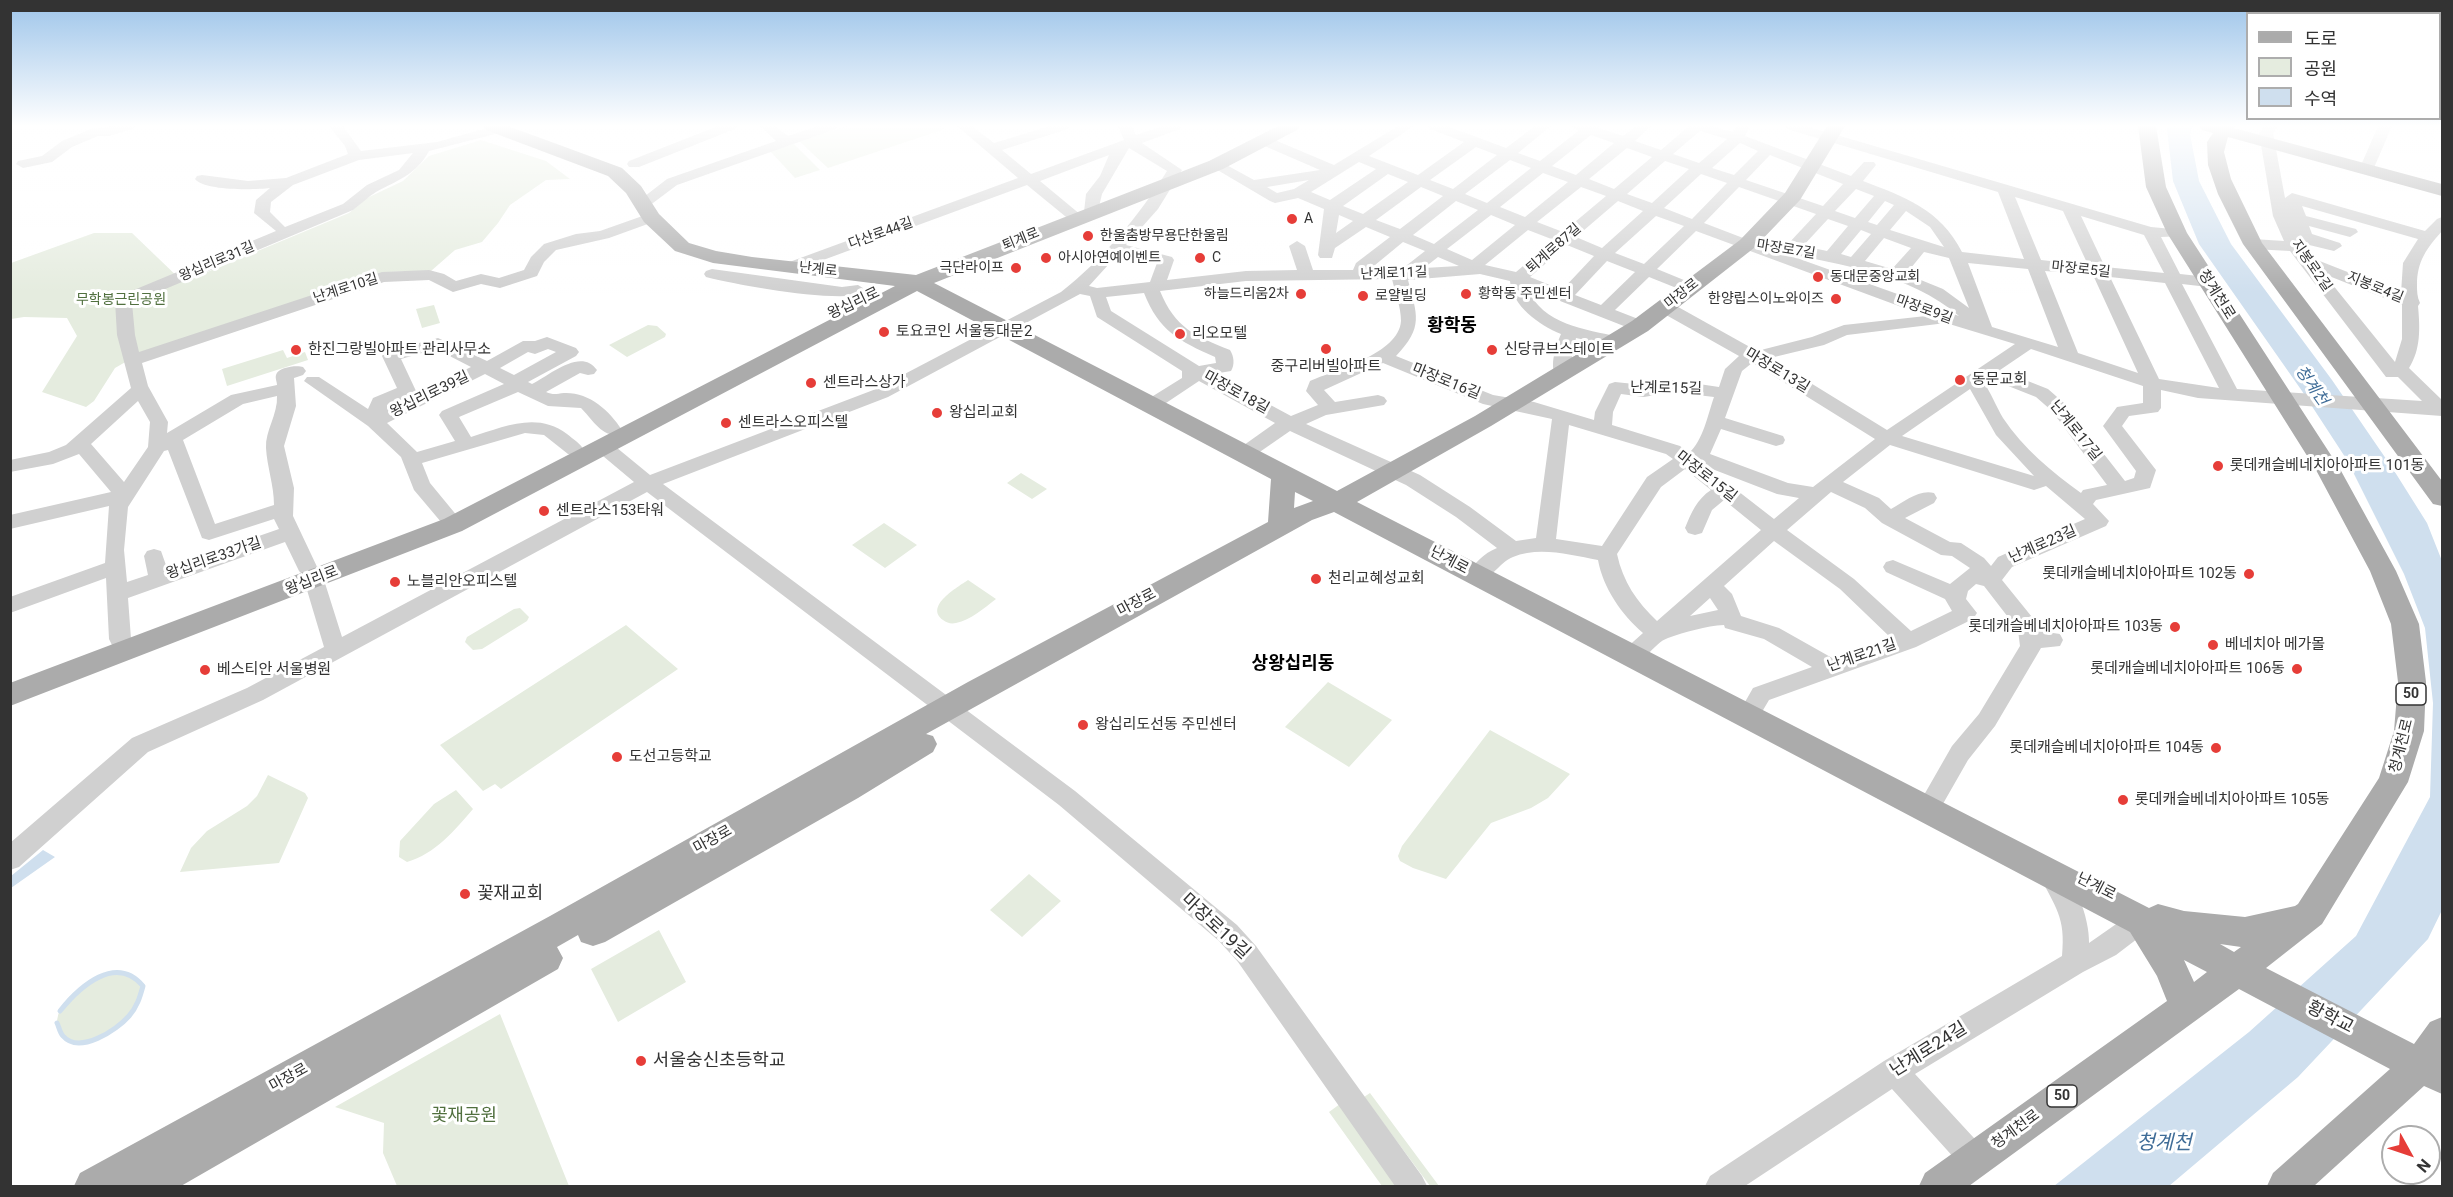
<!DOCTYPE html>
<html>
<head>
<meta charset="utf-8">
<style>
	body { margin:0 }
	#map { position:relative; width:2453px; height:1197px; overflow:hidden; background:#fff; font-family:Roboto,"Noto Sans KR",sans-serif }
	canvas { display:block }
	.frame { position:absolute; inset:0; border:12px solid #333; pointer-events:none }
	.legend { position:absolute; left:2246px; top:12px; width:195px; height:108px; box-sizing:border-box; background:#fff; border:2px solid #adadad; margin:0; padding:8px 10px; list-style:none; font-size:18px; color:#333 }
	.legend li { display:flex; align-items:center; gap:12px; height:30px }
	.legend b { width:30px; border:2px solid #adadad }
	.north { position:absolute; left:2381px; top:1125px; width:60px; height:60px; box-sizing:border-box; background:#fff; border:2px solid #adadad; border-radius:50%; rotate:130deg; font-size:16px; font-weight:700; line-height:24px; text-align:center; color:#333 }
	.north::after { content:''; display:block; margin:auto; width:21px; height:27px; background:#e63d38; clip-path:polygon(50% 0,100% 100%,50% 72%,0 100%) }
</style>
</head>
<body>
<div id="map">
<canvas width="2453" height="1197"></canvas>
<div class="frame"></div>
<ul class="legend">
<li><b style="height:8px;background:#ababab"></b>도로</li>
<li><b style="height:16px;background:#e5ecdf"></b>공원</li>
<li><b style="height:16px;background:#cfdfee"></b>수역</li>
</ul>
<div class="north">N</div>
</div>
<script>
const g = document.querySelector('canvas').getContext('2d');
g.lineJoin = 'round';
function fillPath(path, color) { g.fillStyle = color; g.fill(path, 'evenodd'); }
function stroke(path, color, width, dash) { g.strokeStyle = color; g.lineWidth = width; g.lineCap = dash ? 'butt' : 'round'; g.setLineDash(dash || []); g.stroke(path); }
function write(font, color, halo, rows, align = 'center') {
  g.font = font + ' Roboto,"Noto Sans KR",sans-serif'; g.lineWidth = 6; g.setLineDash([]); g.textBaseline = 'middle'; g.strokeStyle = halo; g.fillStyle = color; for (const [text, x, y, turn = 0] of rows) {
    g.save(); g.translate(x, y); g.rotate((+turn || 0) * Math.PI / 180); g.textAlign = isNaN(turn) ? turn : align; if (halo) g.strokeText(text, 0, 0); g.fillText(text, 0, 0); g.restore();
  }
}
const green = new Path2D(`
	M847,126h93l5,3 -117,39 -29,-27z
	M481,140l65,21 24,18 -24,1 -36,25 -12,18 -16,19 -27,8 -24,21 -45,1 -245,81 -26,15 -21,33 -8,6 -44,-15 35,-56 -10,-18 -43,-1 -13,2v-56l83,-30h38l51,49 166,-69 18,-15 36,-17 26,-25z
	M794,144l26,26 -25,8 -25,-27z
	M434,305l6,18 -18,5 -6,-19z
	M648,325l9,1 9,8 -1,3 -38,20 -18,-12z
	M283,350l4,8 18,-6 3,8 -81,26 -5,-17z
	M1021,473l26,16 -15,10 -25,-16z
	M884,523l33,22 -32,23 -33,-23z
	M968,580l28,19c-12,9 -25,21 -40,24 -5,1 -9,0 -13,-3 -19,-14 15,-33 25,-40z
	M520,608l9,9 -2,4 -45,28 -9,1 -8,-8 2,-5 47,-28z
	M626,625l52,44 -177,120 -6,-5 -12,7 -43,-46z
	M1328,682l64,38 -43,47 -64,-40z
	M1490,730l80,44 -22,24 -17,10 -40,15 -45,56 -33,-11 -13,-7 -2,-5 4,-10z
	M268,775l37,18 3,5 -29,65 -99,9 11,-24 16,-17 40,-25 10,-10z
	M456,790l17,19c-18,21 -38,45 -66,53l-8,-5 1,-16 34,-37z
	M1029,874l32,27 -39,36 -32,-27z
	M659,930l27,52 -68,40 -27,-53z
	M119,972c12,1 18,3 24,14 -2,29 -47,69 -77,54 -6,-3 -9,-9 -9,-15 -1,-30 38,-48 62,-53z
	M500,1014l69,172h-172l-14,-33 1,-30 -49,-16z
	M1370,1093l69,93h-9l-66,-89z
	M1340,1104l60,82h-18l-53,-74z`);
const water = new Path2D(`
	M2169,126h24l-3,8 9,47 32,63 101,136 61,89 34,54 15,38v349l-14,29 -130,138 -129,109h-115l195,-154 107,-96 74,-139 3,-94 -8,-75 -21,-54 -57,-114 -45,-69 -103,-147 -26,-63 -6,-52z
	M43,850l12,7 -44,31v-12z`);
const stream = new Path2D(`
	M57,1023c2,4 3,10 6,13 16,19 54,-6 66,-20 8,-9 11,-19 14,-30 -27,-32 -63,0 -83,25`);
const minor = new Path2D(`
	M114,126h21l-2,3 -24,7h-11l-26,11 -20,15 -29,6 -7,-4 2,-3 24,-5 20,-15 29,-12z
	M329,126h14l18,25 76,-9 57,-16h9l2,3 -2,3 -74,19c-13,24 -31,29 -53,41 -8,5 -15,12 -23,18l-221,93 3,32 4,17 243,-80 47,-2 15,4 12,7 25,-7 18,4 25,-8 7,-13 13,-13 32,-10 24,-3 51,-18 8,5 -3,3 -47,17 -53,12 -12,12 -7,14 -37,12 -19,-4 -28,8 -24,-12 -45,2 -242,81 6,23 20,36 -1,11 64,-38 46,-10c0,-3 -2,-7 -1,-10 2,-8 21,-10 27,-8l3,4 -3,4 -9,3 2,28 -12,40 10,42 -1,28 26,55 -1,3 6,6 18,57 292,-155 -37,-31 -2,-4 2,-4 7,-2 7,2 39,32 226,-86 185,-97c40,-31 79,-77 106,-121l-38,-23 -27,46 -5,21h-10l-3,-3 2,-18 14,-18 9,-21 -69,26 41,34 3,3 -3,3h-10l-44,-36 -231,85h-12l-2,-3 2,-3 234,-86 -61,-52h15l22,17 56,-17h20l-2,3 -66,21 29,24 93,-34 -6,-14h14l4,9 27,-9h19l-2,3 -38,14 40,27 -24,39 -32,36 46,12 2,3 -7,20 79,-9 51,-1 -8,-24 8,-5 8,5 8,24h40l3,-7 34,-26 -24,-10 -31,21 -3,10h-12l-2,-3 6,-46 -26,-11 -23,5 -5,-2 -61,-36 2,-3h10l33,18 66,-10 -60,-26 -2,-3 2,-3h10l64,27 64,-39h16l-45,30 49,19 46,-33 -34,-13 -2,-3h19l59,22 29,-22h16l-33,27 22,8 38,-30 -6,-5h28l-1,2 24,8 13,-10h15l-16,15 26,9 28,-24h23l21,6 4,-6h9l3,3 -4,7 106,40 13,-14h10l2,3 -13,16c42,16 77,28 99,71l62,7 -26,-67 -211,-63 -2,-3h21l345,101 32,3 2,3 -2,3 -22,1 19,37 28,3 8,5 -8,5 -26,-3 55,105 185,12 -24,-24h-12l-96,-126 -37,-2 -8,-5 8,-5 31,2 -11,-25 -14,-83 5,-7h14l-5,7 12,65 7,-5 133,38 12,-12 5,-2v14c-15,17 -25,30 -25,54 0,6 0,12 3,18l-2,3c2,22 3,43 -9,62l33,32v16l-244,-18 -37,-8v18l-3,4 -29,4 -7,10 34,44 -6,18 -54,12 -3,4 16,17 -3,5 -94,41 -10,13 34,42 3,9 21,3 3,6 -3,6 -19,2 -46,78 -27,34 -28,49 -8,3 -8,-3 -4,-7 32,-56 27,-32 41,-68 -2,-16 -34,-44 -8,-2 -8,7 -2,8 11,14 -4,6 -57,28 -147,53 -13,22 -8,3 -8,-3 -3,-6 16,-28 59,-21 -48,-28 -39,-11 -1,-3c-18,1 -39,7 -56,13 -17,6 -23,30 -44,24l-3,-6 3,-6 19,-17c-21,-18 -40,-45 -45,-73 -27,-5 -59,-14 -85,-3 -17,7 -25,30 -43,24l-3,-5c6,-12 17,-23 30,-28l-41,-31 -50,-32 -116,-54 -39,27 -7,2 -7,-2 -2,-4 2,-4 38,-27 -76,-42 -42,28h-12l-3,-4 3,-4 37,-23v-7l-85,-54 -7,-21 -10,-2 -192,103 -225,87 412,307 162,134 19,21 166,230 5,10h-32l-157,-224 -19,-21 -160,-136 -412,-313 -384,208 -115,52 -129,115 -9,3v-27l122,-105 115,-50 77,-41 -20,-67 1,-3 -6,-6 -14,-29 -157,56 3,41 -3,6 -8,2 -8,-2 -3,-6 -3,-61 -96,35v-16l95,-34 4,-57 -99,23v-14l101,-23 -32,-38 -26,10 -43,8v-12l39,-8 17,-7 65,-57 -14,-53 -2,-34 2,-4 159,-66 -22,-18 2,-13 14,-12c-16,2 -65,3 -75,-9l2,-3 5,-1 46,6 38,-3 62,-24 -3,-8zM1700,131l27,8 -28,24 -26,-9zM1591,135l23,8 -38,32 -24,-9zM1740,143l18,8 -24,24 -22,-7zM1476,147l21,8 -44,34 -23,-9zM1627,148l25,9 -38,32 -25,-10zM413,153l-14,17 -32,15 -24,19 -58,23 -15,-15 1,-10 22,-17 66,-25zM1770,155l73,29 -20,22 -77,-26zM1510,160l21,8 -44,35 -22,-9zM1665,161l24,8 -37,34 -25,-9zM1359,162l17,7 -46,31 -19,-8zM1543,173l25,9 -43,35 -25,-10zM1388,174l20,8 -45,32 -20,-8zM1701,174l26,9 -35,36 -28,-11zM1309,180l-15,9 -17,4 -10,-6zM1421,187l22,9 -43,33 -24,-9zM1581,187l25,9 -43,36 -26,-10zM1739,187l77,27 -28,30 -11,1 -2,3 2,3 -73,-28zM1856,189l18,7 -19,22 -20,-7zM2015,197l48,14 25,54 -47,-5zM1456,201l22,9 -44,34 -21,-9zM1618,201l25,10 -41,37 -26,-11zM1885,201l9,4 -17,20 -9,-3zM2302,206l116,33 -15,24 -2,30 -89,-35 -11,-15 33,8 8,-5 -2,-3 -28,-9 -3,-8 41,11 8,-5 -2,-3 -50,-13zM1906,211l24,16 14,20 -54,-17zM1339,215l14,6 -17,12zM1491,215l24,10 -43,35 -25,-11zM1656,216l28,10 -40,38 -29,-11zM2081,216l63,19 20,38 -59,-6zM1828,219l20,7 -21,25 -24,-5zM1528,230l26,10 -38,32 -31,-7zM1861,230l10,4 -20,23 -10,-3zM1696,231l230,85 -82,9 -32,12 -55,14 -86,-48h-12l-2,4 2,4 80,45 -14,13 -6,18 -47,-7 -28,5 -29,-3 -6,2 -14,28 -1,8 -60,-18 -41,-7 -97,-39c28,-29 21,-41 12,-76l72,-6 30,7c2,25 29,44 51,53 -5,12 -12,31 -5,43h12l8,-39 37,8 6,-1 3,-4 -3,-4c-34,-8 -76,-12 -92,-49l107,42h12l3,-4 -3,-4 -31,-12 34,-33 35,14h12l2,-3 -2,-3 -39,-16zM1884,238l27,10 -19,21 -27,-8zM1403,242l22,9 -23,18 -33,1zM1567,245l27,11 -32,34 -32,-13zM1780,252c61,13 129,21 179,64zM1924,252l25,6 20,50 -26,-19 -37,-15zM1119,253l38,10 -7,19 -53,6 -8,-2zM1438,257l21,9 -35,2zM1607,261l28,11 -34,33 -26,-10zM1968,263l60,6 30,78 -66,-20zM2045,271l48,4 45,98 -60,-20zM2324,274l78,31v34l-7,23zM2110,277l55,6 54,105 -60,-9zM1392,279c3,13 9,28 9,42 -2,33 -66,49 -91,60l-4,10 12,14 -27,11 -78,-42 18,-3c4,-6 3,-15 -1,-21 -35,-14 -55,-22 -70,-59l86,-10zM1144,293c15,38 35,48 71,64l1,6 -17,3 -88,-55 -5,-14zM1946,323l69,21 -128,86 -117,-72 54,-13 23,-10zM2031,349l112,37v17l-26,4 -14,19 33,45 -2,7 -9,3 -61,-78 -16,-14 -48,-19zM1383,363l100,41 69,15 -16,119 -20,3 -46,-34 -50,-32 -114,-51 20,-9 58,-10 3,-4 -3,-4 -6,-2 -43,7 -11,-12zM1752,363l9,5 114,71 -62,48 -25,-4 -78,-29 11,-25 55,17 7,-2 2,-4 -2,-4 -58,-18 17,-47zM1988,378l48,19 16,14 55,74 -24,5 -2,3c-29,-21 -58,-45 -78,-75 -7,-12 -12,-25 -20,-37zM1970,389l26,46 38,41 -132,-40zM1672,392l42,5c-6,17 -11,44 -25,56l-9,-7 -68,-21 1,-13 8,-18 23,3zM277,396c1,18 -12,35 -11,52 1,19 8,37 8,57l-59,19 -32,-84 60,-36zM138,401l12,21 -2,25 -24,35 -33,-38zM1569,425l97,29 7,5 -26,18 -45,69 -46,-7zM1890,445l144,45 12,-4 39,33 -87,38 -7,9 -7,-8 -23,-15 -11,-1 -45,-24 29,-15 3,-5 -3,-5c-15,-4 -30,9 -43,16l-12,-11 -36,-16zM168,450l34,88 7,2 65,-21 5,10 -112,39 -6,-17 -7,-2 -7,2 -3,5 4,19 -21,7 -3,-32 4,-43 36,-56zM1707,467l70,27 22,4 -25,21zM1685,469l26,21c-14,9 -20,23 -26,38l3,5 7,2 7,-2 10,-23 12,-10 37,30 -104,91c-20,-19 -34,-39 -40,-67l44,-67zM1831,492l34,16 17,15 59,32 11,1 18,12 -20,16 -57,-24 -7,2 -3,5 3,5 59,27 7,12 -41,20 -57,-52 -67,-49zM1774,541l66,48 51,49 -57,21 -55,-31 -38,-12 -9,-22 -8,-8zM1710,598l8,12 -28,6z
	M718,126h19l-2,3 -96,38h-10l-2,-3 2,-3z
	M760,126h15l13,10 30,-10h20l-2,3 -159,56 -28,21h-10l-3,-3 31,-24 109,-38z
	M2378,126h14l-19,44 -2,3h-10l-2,-3z
	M712,269l130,18 16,-2 8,5 -2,4c-33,8 -122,-8 -158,-17l-2,-3 2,-3z
	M547,337l29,11 3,4 -3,4 -48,26 4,2c18,-9 49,-37 65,-14l-3,4 -6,1 -8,-2 -34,19c7,3 10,2 18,1 25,-1 45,17 58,37l-2,4c-17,5 -28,-15 -39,-26l-33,-2 -30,-14 -59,25 12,20c32,-10 66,-26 96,-3 6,5 13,9 17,16l-2,4 -7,2 -7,-2 -24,-19 -19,-2 -103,30 8,20 28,34 -3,5 -7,2 -7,-2 -27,-32 -13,-33 -33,-31 -64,-45 3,-4h12l49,32 5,-11 24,-10 -15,-32 3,-4 53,-14 49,23 36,-20h12zM436,349l35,18 -84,42v-4l26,-10 3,-4 -15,-32zM548,349l8,3 -42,23 -14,-7 28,-16 7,2zM485,374l19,10 -62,27 -3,4 16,26 -38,11 -30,-29z
	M2051,863c23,8 39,57 38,80l43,-30 9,-3 9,3 4,8 -4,8 -34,26 -33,17 -168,102 70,76 5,10 -5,10 -10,5 -10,-5 -73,-81 -147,97h-40l5,-10 174,-115 178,-105c4,-40 -7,-48 -23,-82l3,-8z`);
const major = new Path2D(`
	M483,126h25l114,42 19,18 18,28 30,29 27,8 36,6 164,18 293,-114 69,-35h22l-3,4 -74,39 -289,114 403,208 138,-75 157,-95 108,-81 45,-47 42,-67h18l-45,74 -46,48 -106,83 -157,95 -134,76 792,406 9,-4 26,7 61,6 50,-11 3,-2 81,-126 15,-47 4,-49 -7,-58 -21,-53 -54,-101 -149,-237 -21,-46 -8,-61h18l10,61 21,46 153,236 56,102 23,53 7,58 -2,49 -16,51 -86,142 -56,44 148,76 16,-22 12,-5v77l-18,-8 -110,100h-47l6,-13 117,-104 -151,-80 -270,197h-50l6,-13 242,-172 -10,-25 -27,-44 -796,-420 -22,8 -386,214 7,2 4,8 -4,8 -75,46 -253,144 -12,4 -12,-4 -3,-7 -21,12 6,11 -5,11 -377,217h-107l6,-13 470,-257 418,-234 300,-160 3,-43 -354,-188 -455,240 -452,175v-23l434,-164 451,-233 -182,-23 -38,-12 -31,-29 -18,-29 -18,-17 -122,-46zM1295,492l18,9 -19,7zM2220,944l21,3 -7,5zM2184,960l23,12 -13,10z
	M2199,126h36l-1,2 208,56v12l-214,-59 -4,15 7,27 31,64 180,238v25l-9,-2 -190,-260 -25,-50 -10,-29 -1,-23 6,-9 -11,-3z`);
const markers = [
	[1292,219,6,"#e63d38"],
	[1088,236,6,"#e63d38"],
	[1046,258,6,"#e63d38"],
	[1200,258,6,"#e63d38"],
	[1016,268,6,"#e63d38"],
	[1818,277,6,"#e63d38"],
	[1301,294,6,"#e63d38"],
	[1466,294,6,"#e63d38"],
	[1363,296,6,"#e63d38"],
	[1836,299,6,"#e63d38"],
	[884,332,6,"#e63d38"],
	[1180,334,6,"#e63d38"],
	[1326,349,6,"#e63d38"],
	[296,350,6,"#e63d38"],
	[1492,350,6,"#e63d38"],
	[1960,380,6,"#e63d38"],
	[811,383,6,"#e63d38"],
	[937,413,6,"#e63d38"],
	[726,423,6,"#e63d38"],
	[2218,466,6,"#e63d38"],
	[544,511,6,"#e63d38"],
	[2249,574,6,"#e63d38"],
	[1316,579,6,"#e63d38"],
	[395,582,6,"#e63d38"],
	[2175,627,6,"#e63d38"],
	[2213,645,6,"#e63d38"],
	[2297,669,6,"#e63d38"],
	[205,670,6,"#e63d38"],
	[1083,725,6,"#e63d38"],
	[2216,748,6,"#e63d38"],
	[617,757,6,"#e63d38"],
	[2123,800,6,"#e63d38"],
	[465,894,6,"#e63d38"],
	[641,1061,6,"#e63d38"]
];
const farPoinames = [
	["A",1304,219],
	["한울춤방무용단한울림",1100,236],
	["아시아연예이벤트",1058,258],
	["C",1212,258],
	["극단라이프",1004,268,"right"],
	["동대문중앙교회",1830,277],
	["하늘드리움2차",1289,294,"right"],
	["황학동 주민센터",1478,294],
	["로얄빌딩",1375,296],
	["한양립스이노와이즈",1824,299,"right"]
];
const farStreetnames = [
	["다산로44길",881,234,-20],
	["퇴계로",1021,240,-22],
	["퇴계로87길",1554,249,-41],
	["마장로7길",1786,250,9],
	["왕십리로31길",217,262,-23],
	["지봉로2길",2311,266,55],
	["난계로",818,270,6],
	["마장로5길",2081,270,6],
	["난계로11길",1394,274,-2],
	["지봉로4길",2375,288,22],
	["난계로10길",346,289,-18],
	["마장로",1682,294,-38],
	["마장로9길",1924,310,20]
];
const farParknames = [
	["무학봉근린공원",121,300]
];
const shields = [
	[2411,694,30],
	[2062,1096,30]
];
const shieldNames = [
	["50",2411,694],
	["50",2062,1096]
];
const streetNames = [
	["청계천로",2216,295,58],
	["왕십리로",854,304,-25],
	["마장로13길",1777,371,31],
	["마장로16길",1446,382,22],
	["난계로15길",1666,389,1],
	["마장로18길",1236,393,29],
	["왕십리로39길",430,395,-26],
	["난계로17길",2075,431,51],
	["마장로15길",1706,477,38],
	["난계로23길",2043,545,-24],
	["왕십리로33가길",214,559,-19],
	["난계로",1449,561,28],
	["왕십리로",312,581,-21],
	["마장로",1137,603,-28],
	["난계로21길",1862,656,-19],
	["청계천로",2402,746,-76],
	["마장로",713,840,-29],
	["난계로",2096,887,27],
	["마장로",289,1078,-29],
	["청계천로",2016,1130,-36]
];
const poiNames = [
	["토요코인 서울동대문2",896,332],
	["리오모텔",1192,334],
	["한진그랑빌아파트 관리사무소",308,350],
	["신당큐브스테이트",1504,350],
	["중구리버빌아파트",1326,367,"center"],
	["동문교회",1972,380],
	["센트라스상가",823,383],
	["왕십리교회",949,413],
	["센트라스오피스텔",738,423],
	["롯데캐슬베네치아아파트 101동",2230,466],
	["센트라스153타워",556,511],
	["롯데캐슬베네치아아파트 102동",2237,574,"right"],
	["천리교혜성교회",1328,579],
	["노블리안오피스텔",407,582],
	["롯데캐슬베네치아아파트 103동",2163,627,"right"],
	["베네치아 메가몰",2225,645],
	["롯데캐슬베네치아아파트 106동",2285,669,"right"],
	["베스티안 서울병원",217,670],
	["왕십리도선동 주민센터",1095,725],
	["롯데캐슬베네치아아파트 104동",2204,748,"right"],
	["도선고등학교",629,757],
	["롯데캐슬베네치아아파트 105동",2135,800]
];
const waterNames = [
	["청계천",2311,386,55]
];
const quarterNames = [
	["황학동",1452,326],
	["상왕십리동",1293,664]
];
const nearPoinames = [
	["꽃재교회",477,894],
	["서울숭신초등학교",653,1061]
];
const nearStreetnames = [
	["마장로19길",1215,927,43],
	["황학교",2330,1018,27],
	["난계로24길",1929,1050,-32]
];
const nearParknames = [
	["꽃재공원",464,1116]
];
const nearWaternames = [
	["청계천",2164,1144]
];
fillPath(green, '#e5ecdf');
fillPath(water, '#cfdfee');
stroke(stream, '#cfdfee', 5);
fillPath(minor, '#d0d0d0');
fillPath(major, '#ababab');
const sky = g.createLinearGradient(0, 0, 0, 293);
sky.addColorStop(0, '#9ec5ea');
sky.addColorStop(0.43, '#fff');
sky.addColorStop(1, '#ffffff00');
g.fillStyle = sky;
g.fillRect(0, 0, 2453, 293);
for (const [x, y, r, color] of markers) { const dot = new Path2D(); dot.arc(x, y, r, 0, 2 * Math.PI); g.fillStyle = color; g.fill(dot); stroke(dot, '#fff', 2); }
write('14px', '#333', '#fff', farPoinames, 'left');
write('14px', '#333', '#fff', farStreetnames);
write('14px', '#51703f', '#fff', farParknames);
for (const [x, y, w] of shields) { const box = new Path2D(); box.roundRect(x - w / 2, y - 11, w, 22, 4.5); g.fillStyle = '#fff'; g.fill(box); stroke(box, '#333', 1.5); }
write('bold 14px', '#333', null, shieldNames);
write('15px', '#333', '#fff', streetNames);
write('15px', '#333', '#fff', poiNames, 'left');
write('italic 16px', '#3f6c97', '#fff', waterNames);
write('bold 18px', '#000', '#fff', quarterNames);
write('18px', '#333', '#fff', nearPoinames, 'left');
write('18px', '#333', '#fff', nearStreetnames);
write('18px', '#51703f', '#fff', nearParknames);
write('italic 20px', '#3f6c97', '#fff', nearWaternames);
</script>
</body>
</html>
